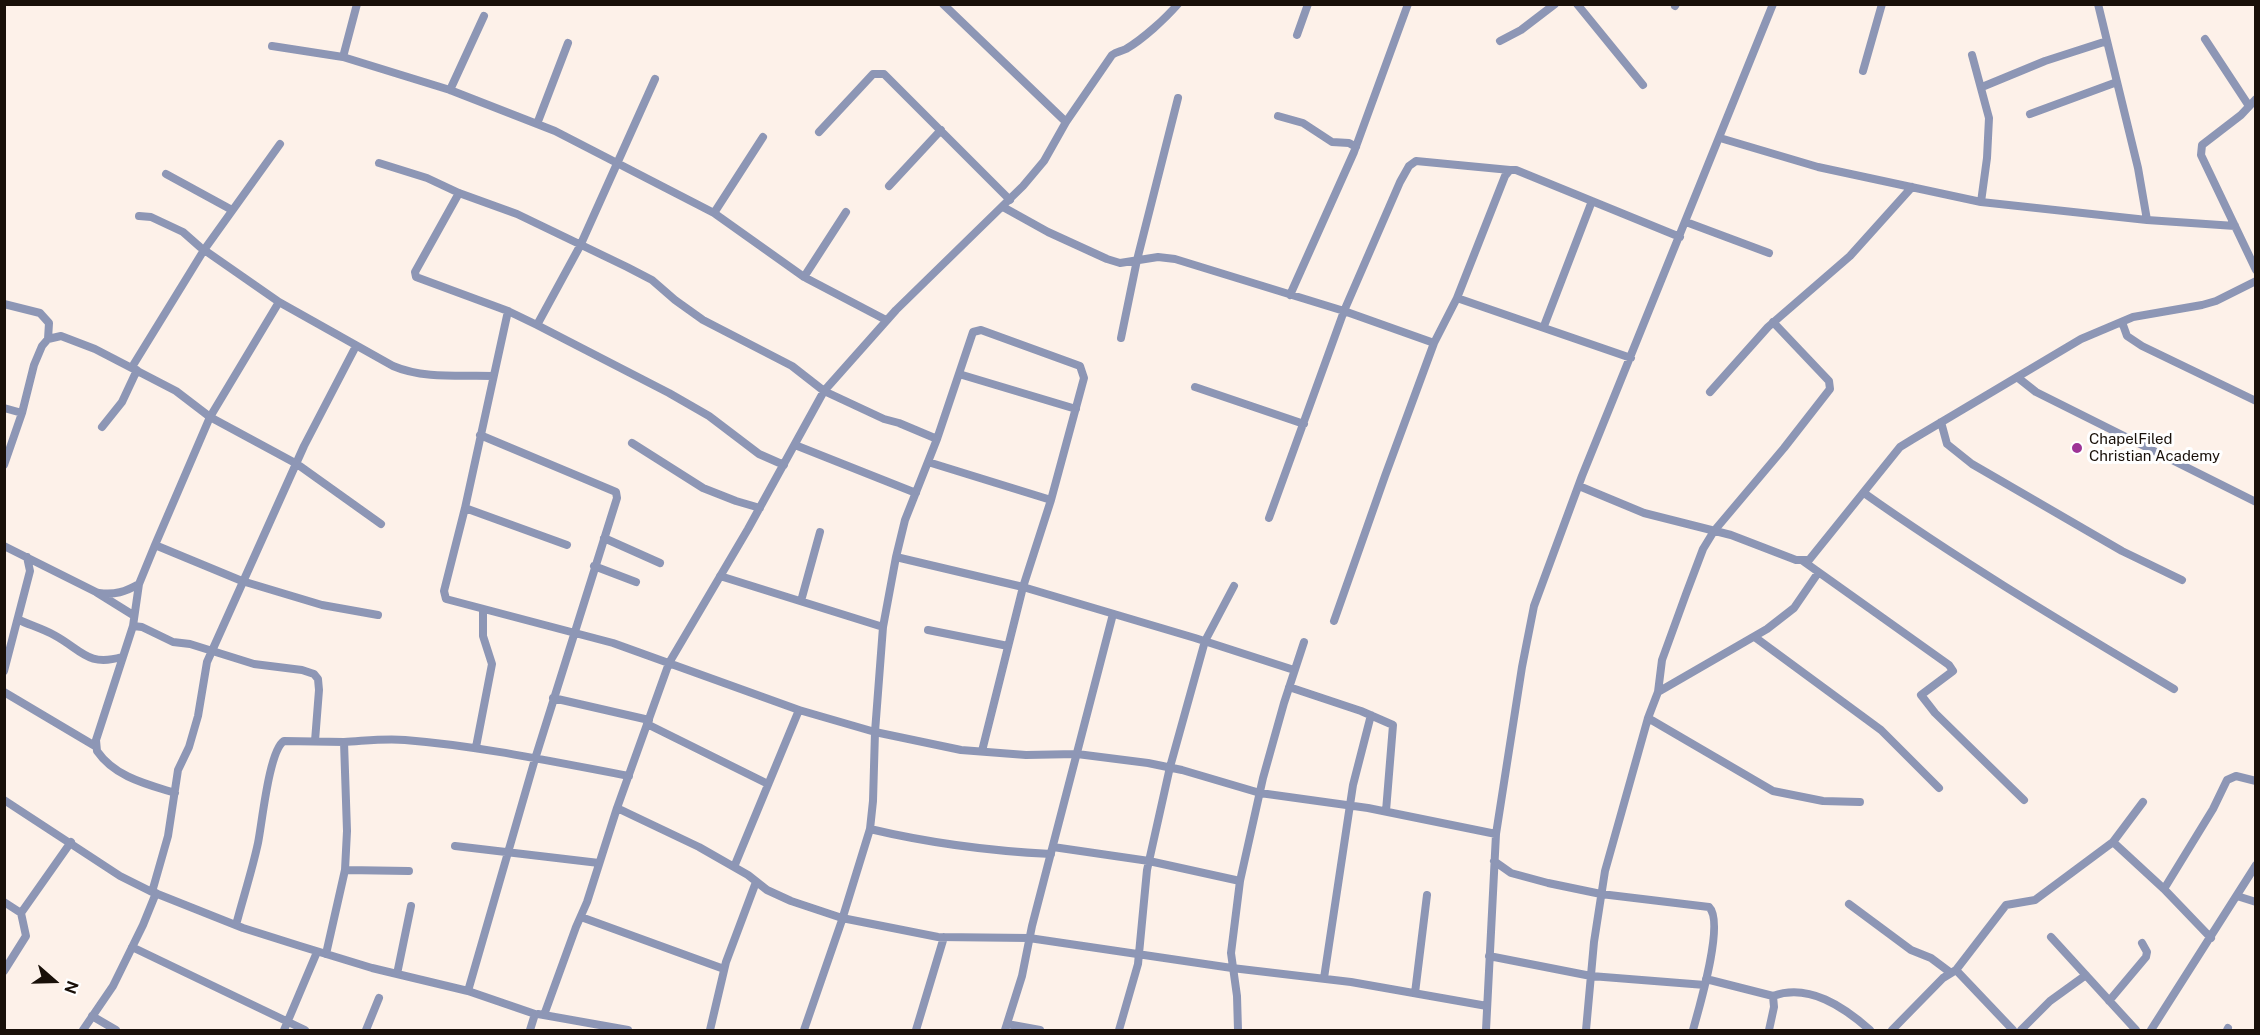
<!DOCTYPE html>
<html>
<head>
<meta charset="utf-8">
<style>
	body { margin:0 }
	#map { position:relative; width:2260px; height:1035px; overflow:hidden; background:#fdf1e9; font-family:"Public Sans",sans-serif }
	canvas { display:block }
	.frame { position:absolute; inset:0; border:6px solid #191009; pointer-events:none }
	.north { position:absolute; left:24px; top:951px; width:60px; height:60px; -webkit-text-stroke:4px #fff; paint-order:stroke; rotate:110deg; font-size:16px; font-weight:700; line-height:24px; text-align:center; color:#191009 }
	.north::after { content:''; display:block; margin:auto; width:21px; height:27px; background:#191009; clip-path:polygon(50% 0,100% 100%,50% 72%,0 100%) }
</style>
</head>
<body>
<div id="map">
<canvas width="2260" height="1035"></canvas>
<div class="frame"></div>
<div class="north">N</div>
</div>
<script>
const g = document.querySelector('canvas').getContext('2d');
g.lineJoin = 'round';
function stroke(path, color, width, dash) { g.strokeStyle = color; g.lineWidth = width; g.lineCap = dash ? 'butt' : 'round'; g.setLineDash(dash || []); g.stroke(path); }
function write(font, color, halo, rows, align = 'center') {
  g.font = font + ' "Public Sans",sans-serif'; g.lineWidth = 6; g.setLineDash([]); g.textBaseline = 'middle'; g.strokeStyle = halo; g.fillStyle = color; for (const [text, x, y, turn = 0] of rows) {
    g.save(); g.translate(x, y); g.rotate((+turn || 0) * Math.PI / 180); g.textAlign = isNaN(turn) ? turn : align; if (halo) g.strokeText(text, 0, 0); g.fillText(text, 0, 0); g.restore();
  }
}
const street = new Path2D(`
	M943,4l123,118
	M1577,4l66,81
	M2098,4l40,164 9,52
	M1675,6l1,-2
	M1297,35l11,-31
	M2205,39l44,67
	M1500,41l21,-11 34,-26
	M272,46l71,11 107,33 105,41 159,82 90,64 82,43
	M1972,55l17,63 -2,40 -6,44
	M343,57l14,-53
	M1863,71l19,-67
	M1982,87l63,-26 62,-20
	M450,90l34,-74
	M2256,99l-15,16 -39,30 -1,10 55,115
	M2030,114l87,-32
	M1278,116l25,7 29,19 17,1 7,4
	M537,124l31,-81
	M819,132l54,-58h11l126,126
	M1720,138l98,29 163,35 166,18 88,6
	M379,163l48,15 32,15 58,21 110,53 25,13 23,20 28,20 89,46 32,25 60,28 15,4 38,16
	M166,174l66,36
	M889,186l52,-56
	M459,193l-44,79 1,5 92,34 29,14 132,68 40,23 50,38 25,11
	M1003,207l45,25 59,27 13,4 38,-6 17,2 169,52 90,32
	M714,213l49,-76
	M139,216l12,1 32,15 17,15 79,55 114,64c30,13 68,9 100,10
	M1686,222l83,31
	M804,277l42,-65
	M1290,295l64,-143 54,-148
	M1457,298l48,-122 5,-6h6l164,67
	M4,304l36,9 9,10 -1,16
	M508,311l-43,197 -21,83 2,8 167,44 186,67 76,22 86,18 65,5 51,-1 71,9 34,7 78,23 108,15 128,26
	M2122,322l5,14 15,10 114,55
	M537,325l43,-79 75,-167
	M1544,326l48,-125
	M1121,338l16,-78 41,-162
	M132,367l72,-117 76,-106
	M959,374l117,35
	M2017,377l19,15 220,110
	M1195,387l109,37
	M1710,392l58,-65 82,-71 62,-69
	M4,408l18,5
	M1941,422l6,22 25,20 150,87 60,29
	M102,427l20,-25 15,-32
	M632,443l71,45 33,13 24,7
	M795,445l121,48
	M928,462l123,38
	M4,465l18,-52 12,-48 8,-19 6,-7 13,-3 34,13 81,42 34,26 87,47 84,60
	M1579,486l65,27 87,22 65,25h13l91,-113 13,-8 168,-100 52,-22 69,-12 14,-4 40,-20
	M1864,493c100,71 205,133 310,196
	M465,508l102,37
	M1269,518l75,-207 56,-129 9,-16 7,-5 94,9
	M604,538l56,25
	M155,545l87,36 80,24 56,10
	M4,546l92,46 37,23
	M896,557l127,30 172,51 99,32
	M1803,561l146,104 4,6 -32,24 14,18 89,87
	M594,566l42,16
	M720,576l163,51
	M99,593c16,2 26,-1 40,-9
	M801,601l19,-69
	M19,620c11,5 24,9 35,15 28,15 33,32 68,22
	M1334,621l51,-145 49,-133 23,-45 174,60
	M133,626l9,1 31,15 17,2 64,20 48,6 12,4 4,5 1,11 -4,51
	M928,630l80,16
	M1756,638l125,92 58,58
	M4,671l26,-100 -3,-14
	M1289,687l72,24 32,14 -7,86
	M4,692l91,54
	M1658,692l109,-63 27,-21 24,-35
	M553,698l96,22
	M1648,718l125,73 50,10 37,1
	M647,724l121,60
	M344,742c20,-1 41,-4 61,-2 75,6 149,22 224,36
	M476,747l16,-83 -9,-28v-27
	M175,793c-29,-9 -60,-16 -78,-42l-1,-11 37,-114 6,-42 16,-39 55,-128 69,-115
	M4,800l116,76 30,15 93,37 57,18 72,22 96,23 67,23 -5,16
	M617,808l82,39 49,28 19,15 24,11 51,17 96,19 91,1 203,30 119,14 136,24
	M870,829c59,14 120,22 181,25
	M2113,842l30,-40
	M455,846l144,17
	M1053,847l96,14 91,20
	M1494,861l17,12 37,10 53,11 108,13c16,15 -10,101 -16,123
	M734,867l65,-157
	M345,870l64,1
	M2164,889l49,-80 14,-29 9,-4 20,5
	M152,892l16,-56 10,-66 11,-23 9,-31 9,-54 97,-216 52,-100
	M2237,896l19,6
	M4,902l17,11 50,-71
	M1849,904l62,46 20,8 20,15
	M581,917l143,52
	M236,925c7,-27 16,-54 22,-82 4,-19 11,-93 26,-102l60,1 3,89 -2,39 -19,84
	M2051,937l85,93
	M132,947l173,83
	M1489,956l102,20 114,9
	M1956,970l57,60
	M4,971l22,-35 -5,-23
	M397,974l14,-68
	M1324,978l29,-193 18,-70
	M1706,979l67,17 1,11 -5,23
	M468,991l67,-232 82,-261 -1,-6 -136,-57
	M1415,993l12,-98
	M1773,996c36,-13 71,11 97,34
	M2109,1001l37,-44 1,-5 -5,-9
	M538,1014l90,16
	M544,1015l32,-88 11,-25 30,-94 52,-145 79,-134 76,-138 72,-81 127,-124 21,-25 22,-39 46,-67c5,-4 8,-3 14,-6 17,-10 39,-30 52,-45
	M92,1016l24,14
	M1007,1024l33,6
	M83,1030l30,-44 30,-61 13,-32
	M284,1030l33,-78
	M366,1030l13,-32
	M710,1030l16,-68 30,-80
	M804,1030l37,-107 29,-94 3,-28 2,-69 8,-105 13,-70 9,-37 32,-81 36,-107 8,-2 99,36 4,12 -33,122 -28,87 -41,164
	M916,1030l28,-93
	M1005,1030l17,-54 10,-50 81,-312
	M1119,1030l19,-66 9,-94 23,-103 35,-126 29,-55
	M1238,1030l-1,-34 -6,-43 9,-72 23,-103 21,-75 20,-61
	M1486,1030l10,-196 26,-167 12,-61 48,-130 191,-472
	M1586,1030l8,-88 11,-71 43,-153 10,-26 4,-32 24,-66 17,-45 11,-18 70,-83 46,-59 -1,-8 -56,-59
	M1892,1030l51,-52 13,-8 50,-65 29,-5 78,-58 51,47 47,49
	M2021,1030l29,-29 36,-26
	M2151,1030l105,-165
	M2227,1030l1,-2`);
const markers = [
	[2077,448,6,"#9e3496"]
];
const poiNames = [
	["ChapelFiled",2089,439],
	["Christian Academy",2089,456]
];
stroke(street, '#8d96b5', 8);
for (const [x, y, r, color] of markers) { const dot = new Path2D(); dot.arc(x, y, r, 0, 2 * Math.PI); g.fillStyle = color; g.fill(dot); stroke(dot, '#fff', 2); }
write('15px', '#191009', '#fff', poiNames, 'left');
</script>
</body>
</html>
